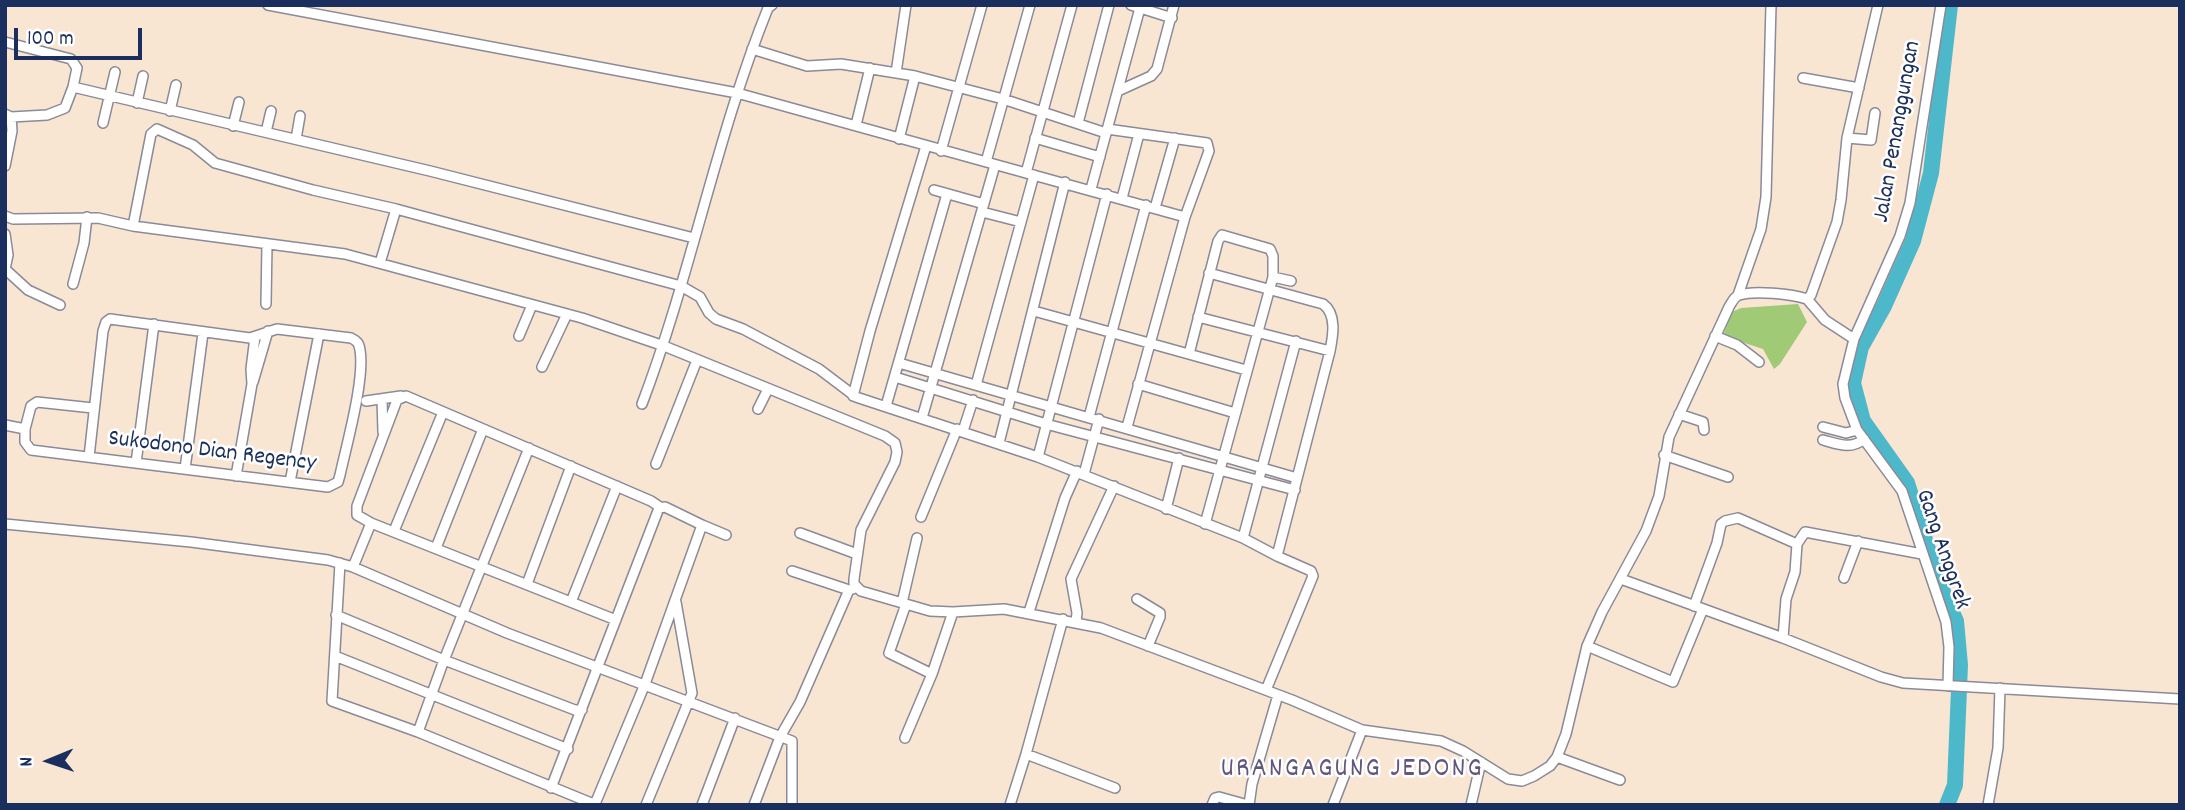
<!DOCTYPE html>
<html>
<head>
<meta charset="utf-8">
<style>
	body { margin:0 }
	#map { position:relative; width:2185px; height:810px; overflow:hidden; background:#f8e6d2; font-family:Dekko,sans-serif }
	canvas { display:block }
	.frame { position:absolute; inset:0; border:7px solid #1b2f5e; pointer-events:none }
	.north { position:absolute; left:14px; top:726px; width:70px; height:70px; -webkit-text-stroke:5px #fff; paint-order:stroke; rotate:268deg; font-size:19px; font-weight:700; line-height:28px; text-align:center; color:#1b2f5e }
	.north::after { content:''; display:block; margin:auto; width:24px; height:32px; background:#1b2f5e; clip-path:polygon(50% 0,100% 100%,50% 72%,0 100%) }
	.scale { position:absolute; left:14px; top:28px; width:128px; height:32px; box-sizing:border-box; border:4px solid #1b2f5e; border-top:0; padding-left:9px; font-size:21px; line-height:24px; white-space:nowrap; color:#1b2f5e; -webkit-text-stroke:5px #fff; paint-order:stroke }
</style>
</head>
<body>
<div id="map">
<canvas width="2185" height="810"></canvas>
<div class="frame"></div>
<div class="north">N</div>
<div class="scale">100 m</div>
</div>
<script>
const g = document.querySelector('canvas').getContext('2d');
g.lineJoin = 'round';
function fillPath(path, color) { g.fillStyle = color; g.fill(path, 'evenodd'); }
function stroke(path, color, width, dash) { g.strokeStyle = color; g.lineWidth = width; g.lineCap = dash ? 'butt' : 'round'; g.setLineDash(dash || []); g.stroke(path); }
function write(font, color, halo, rows, align = 'center') {
  g.font = font + ' Dekko,sans-serif'; g.lineWidth = 5; g.setLineDash([]); g.textBaseline = 'middle'; g.strokeStyle = halo; g.fillStyle = color; for (const [text, x, y, turn = 0] of rows) {
    g.save(); g.translate(x, y); g.rotate((+turn || 0) * Math.PI / 180); g.textAlign = isNaN(turn) ? turn : align; if (halo) g.strokeText(text, 0, 0); g.fillText(text, 0, 0); g.restore();
  }
}
const green = new Path2D(`
	M1798,304l9,18 -27,42 -6,5 -11,-20 -40,-13 9,-24 9,-4z`);
const river = new Path2D(`
	M1947,805l8,-20 5,-120 -4,-44 -18,-40 -31,-98 -44,-62 -10,-38 8,-36 23,-41 29,-65 18,-68 19,-168`);
const minor = new Path2D(`
	M268,5l469,88 448,124 -58,210
	M1131,5l41,13
	M5,42l66,17 6,9 -4,19 -8,21 -18,7 -36,2
	M752,49l55,17 34,-2 74,12 88,23 103,34
	M896,73l10,-68
	M1803,78l56,10
	M73,87l357,84 264,67
	M1118,91l33,-15 6,-7 17,-64
	M137,103l6,-27
	M170,111l6,-26
	M5,114l6,3 1,14 -7,35
	M103,123l12,-51
	M1078,123l31,-118
	M856,125l14,-57
	M233,126l6,-24
	M1107,129l100,14 2,8 -24,66
	M266,132l5,-21
	M1035,138l65,19
	M1847,138l24,2 4,-27
	M296,139l4,-23
	M899,139l16,-63
	M941,151l41,-146
	M986,162l44,-157
	M1026,173l46,-168
	M1091,189l49,-181
	M934,190l50,14
	M1122,198l17,-64
	M1155,208l20,-70
	M982,212l39,10
	M5,216l8,3 85,-1 35,8 212,28 237,64 82,28 221,90 10,7 2,9 -2,10 -34,68 -7,49v5l7,7 69,20 23,1 51,-3 97,19 191,72 70,30 79,11 22,10 45,28 14,2 12,-5 16,-10 7,-9 9,-23 21,-88 15,-34 44,-81 13,-35 10,-59 60,-130c3,-5 5,-10 10,-12 15,-5 53,-1 68,4l4,-4 26,-73 4,-22 6,-62 31,-133
	M133,226l18,-92 6,-5 36,16 22,18 98,27 83,19 285,77 19,11 9,16 7,6 27,10 76,40 37,28 182,60 205,81 34,18 53,-205c3,-15 7,-37 -7,-47l-114,-31
	M5,234l3,21 -3,14
	M380,263l16,-54
	M5,269l23,21 32,15
	M73,284l11,-41 3,-26
	M1738,295l23,-66 5,-32 5,-192
	M1807,299l18,21 29,19 -11,45 2,14 12,32 45,61 44,131 3,25 -1,39
	M266,304l1,-60
	M1034,311l212,59
	M1198,317l132,34
	M519,336l13,-31
	M1715,336l22,9 22,17
	M1854,339l46,-103 10,-33 31,-198
	M1189,354l29,-113 4,-6 48,14 3,7v21l18,4
	M899,363l398,115
	M542,367l25,-53
	M895,377l151,47 249,66
	M253,382l15,-51
	M1138,384l97,29
	M976,385l58,-210
	M853,396l17,-65 56,-185
	M382,399l1,33
	M366,401l35,-5
	M642,404c49,-129 74,-267 126,-396l4,-3
	M886,406l61,-212
	M758,409l10,-20
	M1679,414l24,8 1,8
	M1089,417l57,-212
	M922,418l73,-253
	M5,425l20,4v13l6,8 297,37 10,-5 2,-7c7,-32 25,-96 20,-125 -1,-7 -3,-9 -9,-12l-74,-9 -27,9 -140,-19 -4,3 -3,9 -14,126
	M1823,427l23,6 11,-3
	M25,429l6,-23 6,-4 56,6
	M963,431l10,-31
	M1823,440c15,4 28,10 41,-1
	M999,443l66,-261
	M1664,455l64,22
	M1038,457l69,-263
	M136,463l18,-139
	M656,464l41,-104
	M185,469l18,-136
	M1084,474l15,-55
	M236,476l16,-92 -1,-15 4,-32
	M290,482l29,-148
	M1166,509l13,-51
	M921,517l36,-88
	M5,524l186,18 137,18 25,7 154,66 285,108v64
	M1205,524l68,-247
	M702,525l24,10
	M394,531l49,-119
	M800,533l57,21
	M1243,538l53,-197
	M436,548l47,-119
	M340,563l-8,138 86,31 178,73
	M353,567l18,-44
	M792,571l57,19 4,-1
	M1844,578l14,-37
	M1621,579l162,59 98,39 22,6 277,16
	M527,584l44,-118
	M1137,599l23,14v4l-12,29
	M571,602l46,-116
	M902,603l15,-65
	M906,604l-17,49 43,21
	M1694,606l23,-63 4,-19 4,-3 13,-3 59,26
	M1029,612l36,-114 12,-27
	M336,615l108,45 131,50h7
	M616,620l-245,-97 -14,-8v-9l40,-106 9,-4 245,105 9,6
	M1076,622l1,-9 -6,-34 43,-93
	M1783,638l3,-39 9,-27 2,-28 8,-12 117,22
	M1587,646l86,36 30,-73
	M335,656l233,93
	M1266,690l47,-114 -2,-5 -34,-15
	M418,732l26,-72 85,-212
	M905,738l27,-64 21,-62
	M1026,754l89,34
	M1557,757l63,23
	M551,788l108,-280 6,-1 37,18 -57,159 -50,120
	M646,805l46,-112 -16,-91
	M702,805l33,-87
	M754,805l26,-68 20,-35 49,-112
	M1010,805l16,-51 37,-135
	M1212,805l3,-7 4,-1 29,8
	M1249,805l3,-21 26,-89
	M1333,805l29,-75
	M1471,805l10,-43
	M1988,805l10,-57 2,-60`);
const streetNames = [
	["Jalan Penanggungan",1899,132,-80],
	["Sukodono Dian Regency",212,453,7],
	["Gang Anggrek",1941,550,71]
];
const quarterNames = [
	["URANGAGUNG JEDONG",1352,771]
];
fillPath(green, '#a0ca76');
stroke(river, '#4eb8cb', 16);
stroke(minor, '#8a8a98', 12);
stroke(minor, '#fff', 9);
write('24px', '#1b2f5e', '#fff', streetNames);
g.letterSpacing = '2px';
write('28px', '#61577d', '#fff', quarterNames);
g.letterSpacing = '0px';
</script>
</body>
</html>
